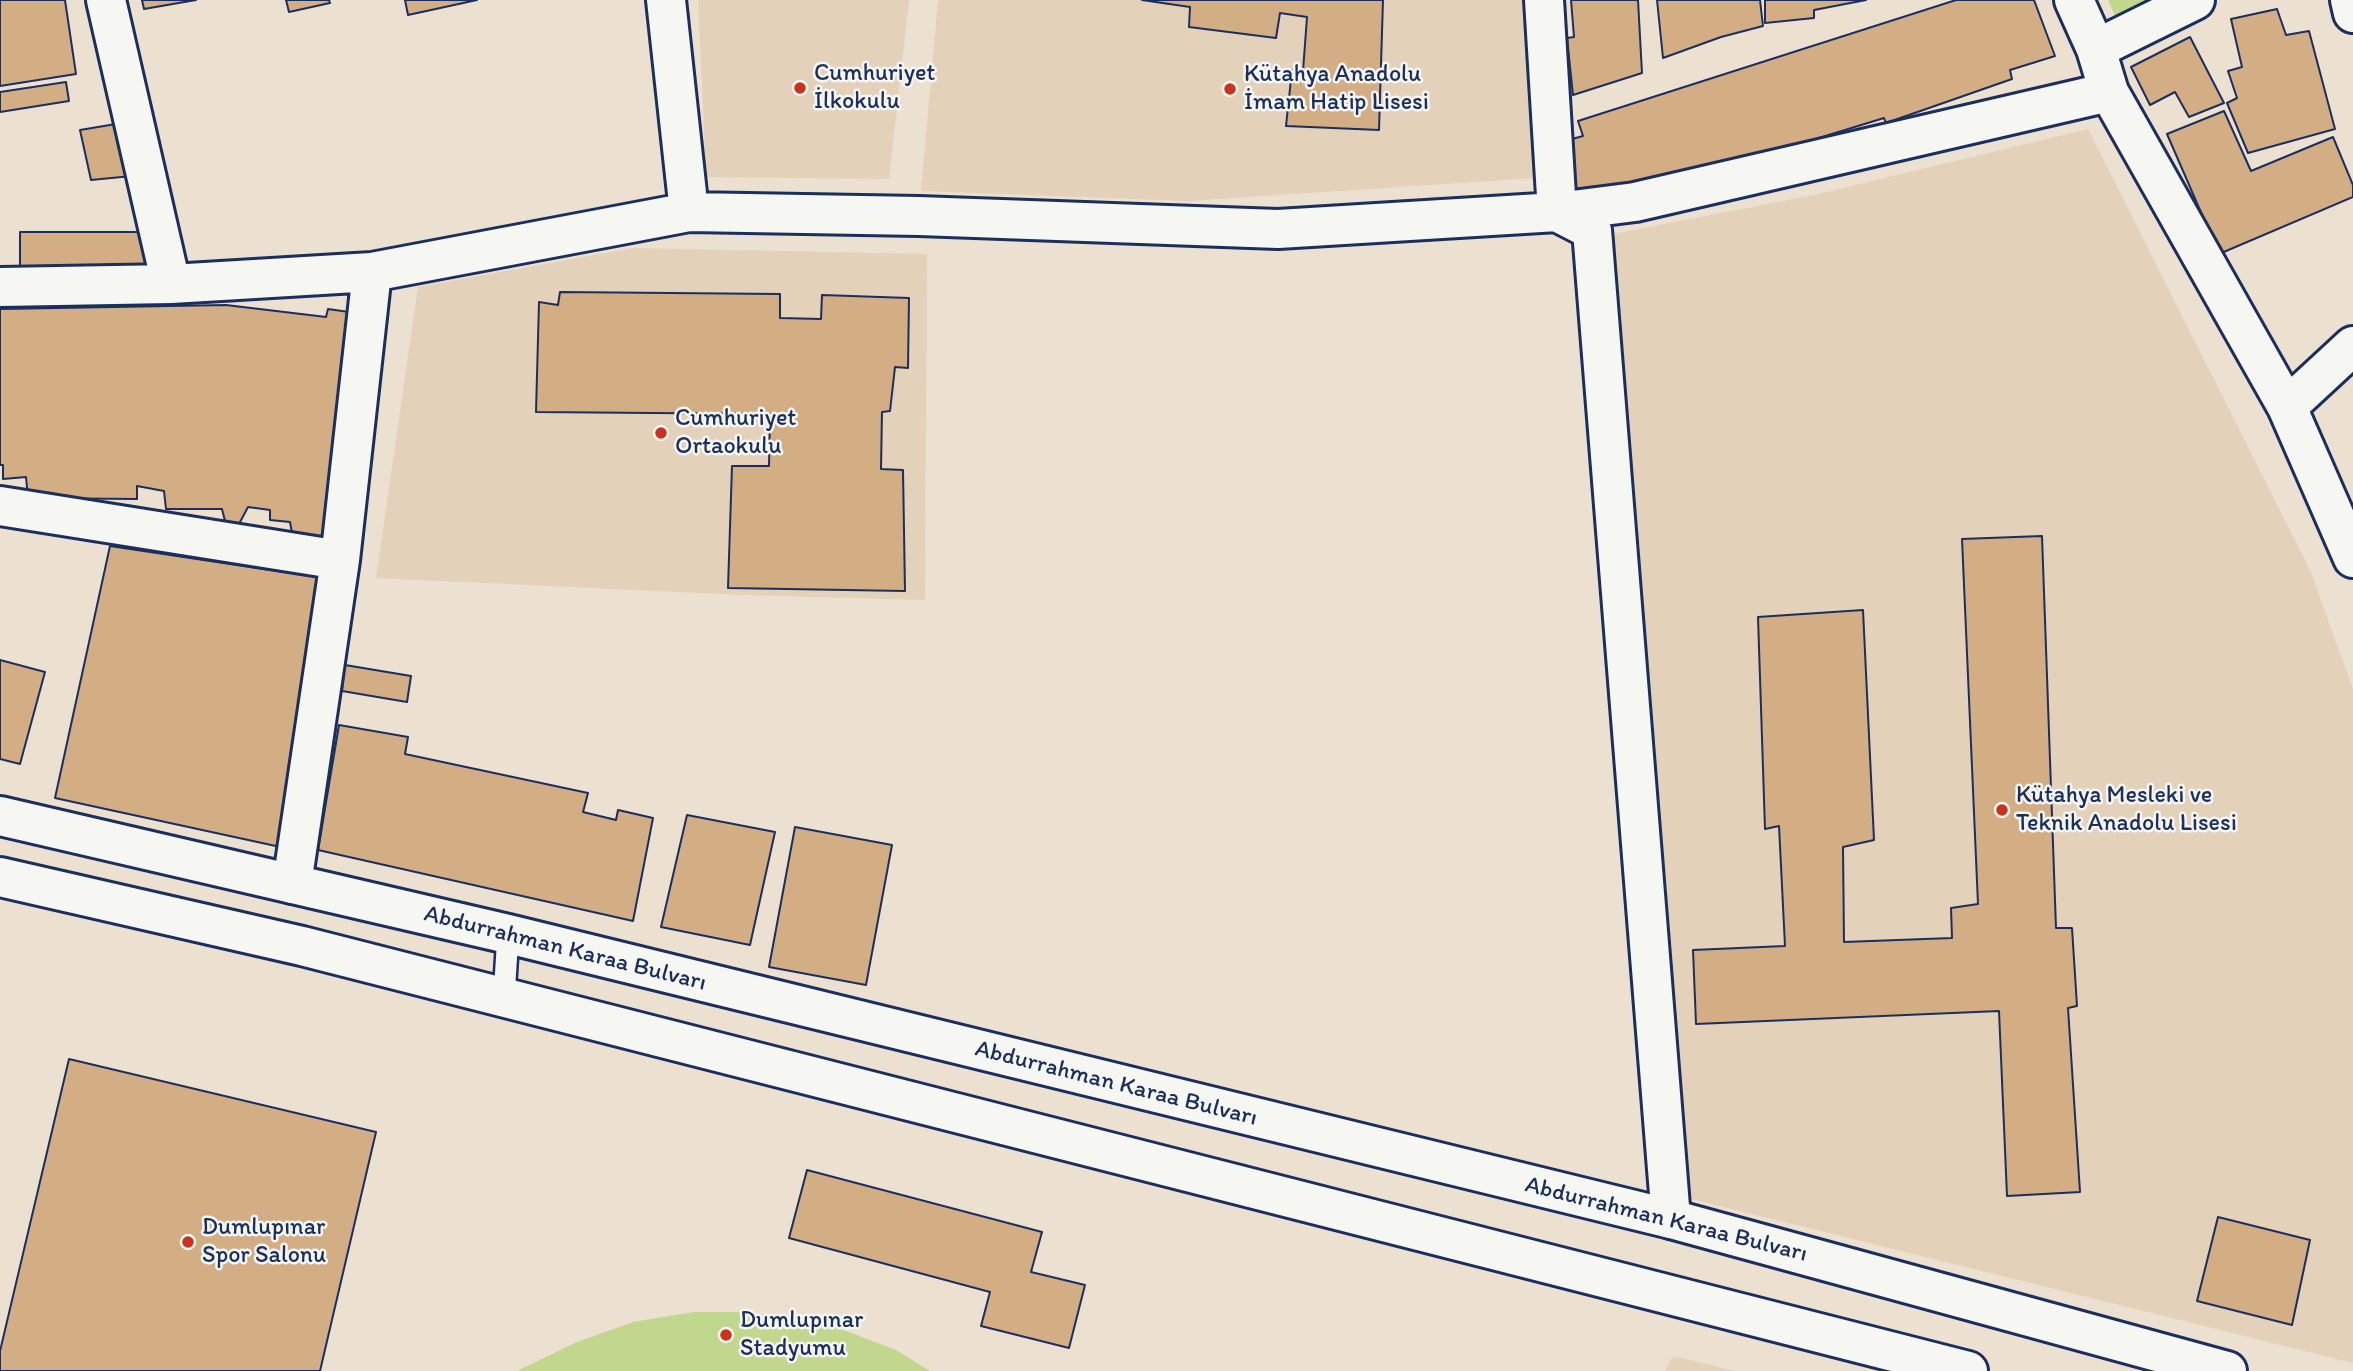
<!DOCTYPE html>
<html>
<head>
<meta charset="utf-8">
<style>
	body { margin:0 }
	canvas { display:block; background:#ece0d1 }
</style>
</head>
<body>
<canvas width="2353" height="1371"></canvas>
<script>
const g = document.querySelector('canvas').getContext('2d');
g.lineJoin = 'round';
function fillPath(path, color) { g.fillStyle = color; g.fill(path, 'evenodd'); }
function stroke(path, color, width, dash) { g.strokeStyle = color; g.lineWidth = width; g.lineCap = dash ? 'butt' : 'round'; g.setLineDash(dash || []); g.stroke(path); }
function write(font, color, halo, rows, align = 'center') {
  g.font = font + ' Itim,sans-serif'; g.lineWidth = 5; g.setLineDash([]); g.textBaseline = 'middle'; g.strokeStyle = halo; g.fillStyle = color; for (const [text, x, y, turn = 0] of rows) {
    g.save(); g.translate(x, y); g.rotate((+turn || 0) * Math.PI / 180); g.textAlign = isNaN(turn) ? turn : align; if (halo) g.strokeText(text, 0, 0); g.fillText(text, 0, 0); g.restore();
  }
}
const built = new Path2D(`
	M698,0h211l-20,179 -183,-2z
	M938,0h586l11,178 -347,23 -267,-10z
	M2088,129l222,441 43,119v674l-674,-167 -72,-961 207,-40z
	M632,248l295,6 -2,346 -181,-5 -368,-17 42,-291z
	M1673,1356l63,15h-71z`);
const green = new Path2D(`
	M2108,0h53l-43,23z
	M694,1312h48l49,6 47,10 58,22 34,21h-413l60,-29 56,-20z`);
const building = new Path2D(`
	M0,0h65l11,74 -76,12z
	M142,0h54l-52,9z
	M286,0h43l1,3 -41,9z
	M405,0h72l-69,15z
	M1142,0h241l-4,130 -93,-4 6,-56 11,1 4,-54 -27,-4 -4,25 -87,-11 1,-20z
	M1571,0h67l4,73 -69,22 -6,-57 7,-1z
	M1657,0h103l3,26 -42,11 -58,21z
	M1765,0h101l-52,10v8l-49,5z
	M1956,0h78l21,56 -45,14 2,9 -126,44 -2,-5 -114,35 -195,42 -3,-56 11,-3 -5,-15z
	M2277,9l9,26 23,-4 26,98 -87,24 -21,-50 10,-5 -9,-27 14,-4 -11,-48z
	M2190,37l34,66 -35,14 -14,-25 -25,13 -19,-38z
	M66,82l3,19 -69,11v-20z
	M2224,111l27,60 82,-34 20,48v12l-134,57 -52,-120z
	M122,123l10,53 -41,4 -11,-50z
	M20,232h125l3,41 -128,2z
	M560,292l220,2v24l41,1 1,-24 87,3 -1,70 -13,-1 -5,44 -8,1 -1,57 22,1 2,121 -177,-3 4,-122h37l1,-52 -234,-2 3,-110 19,3z
	M226,305l100,12 2,-8 28,4 -24,225 -40,-5 -2,-11 -20,-2v-10l-22,-3 -9,17 -14,-3 -3,-12h-56l-2,-18 -27,-5v13l-109,-1 -2,-21 -23,2v-14h-3v-156z
	M2042,536l14,392h16l5,78 -9,2 12,184 -73,4 -8,-185 -303,13 -3,-74 92,-4 -6,-120 -14,3 -7,-212 105,-7 11,230 -31,7 1,95 108,-4 -1,-30 27,-4 -16,-365z
	M110,546l214,32 -39,270 -230,-50z
	M0,660l45,12 -25,92 -20,-5z
	M345,665l66,11 -4,26 -65,-11z
	M339,725l69,12 -3,17 183,39 -5,19 33,8 2,-10 35,8 -20,103 -315,-71z
	M687,815l88,17 -25,113 -89,-18z
	M795,827l97,18 -26,140 -97,-18z
	M69,1059l307,73 -56,239h-320v-20z
	M807,1170l235,62 -11,40 54,13 -16,63 -88,-22 9,-34 -201,-54z
	M2218,1217l92,23 -18,85 -95,-24z`);
const service = new Path2D(`
	M504,997l4,-63`);
const minor = new Path2D(`
	M106,0l65,284
	M666,0l23,212
	M1544,0l13,212 35,18 79,989
	M2074,0l22,49 13,43 178,315 66,151
	M2350,0l3,13
	M2096,49l99,-49
	M0,287l171,-3 201,-12 317,-60 230,4 359,13 279,-17 78,-10 474,-110
	M2287,407l66,-61
	M0,506l340,54
	M292,884l48,-324 32,-288`);
const secondary = new Path2D(`
	M0,816l508,118 1163,285 556,152
	M0,877l302,69 1666,425`);
const markers = [
	[800,88,7,"#c8321e"],
	[1230,89,7,"#c8321e"],
	[661,433,7,"#c8321e"],
	[2002,810,7,"#c8321e"],
	[188,1242,7,"#c8321e"],
	[726,1335,7,"#c8321e"]
];
const poiNames = [
	["Cumhuriyet",814,74],
	["İlkokulu",814,102],
	["Kütahya Anadolu",1244,75],
	["İmam Hatip Lisesi",1244,103],
	["Cumhuriyet",675,419],
	["Ortaokulu",675,447],
	["Kütahya Mesleki ve",2016,796],
	["Teknik Anadolu Lisesi",2016,824],
	["Dumlupınar",202,1228],
	["Spor Salonu",202,1256],
	["Dumlupınar",740,1321],
	["Stadyumu",740,1349]
];
const streetNames = [
	["Abdurrahman Karaa Bulvarı",565,949,14],
	["Abdurrahman Karaa Bulvarı",1116,1084,14],
	["Abdurrahman Karaa Bulvarı",1666,1220,14]
];
fillPath(built, '#e4d1ba');
fillPath(green, '#c1d78d');
fillPath(building, '#d3ae85');
stroke(building, '#1b2f5e', 2);
stroke(service, '#1b2f5e', 26);
stroke(minor, '#1b2f5e', 44);
stroke(secondary, '#1b2f5e', 44);
stroke(service, '#f6f6f2', 21);
stroke(minor, '#f6f6f2', 38);
stroke(secondary, '#f6f6f2', 38);
for (const [x, y, r, color] of markers) { const dot = new Path2D(); dot.arc(x, y, r, 0, 2 * Math.PI); g.fillStyle = color; g.fill(dot); stroke(dot, '#f6f6f2', 2.5); }
write('24px', '#1b2f5e', '#f6f6f2', poiNames, 'left');
write('24px', '#1b2f5e', '#f6f6f2', streetNames);
</script>
</body>
</html>
